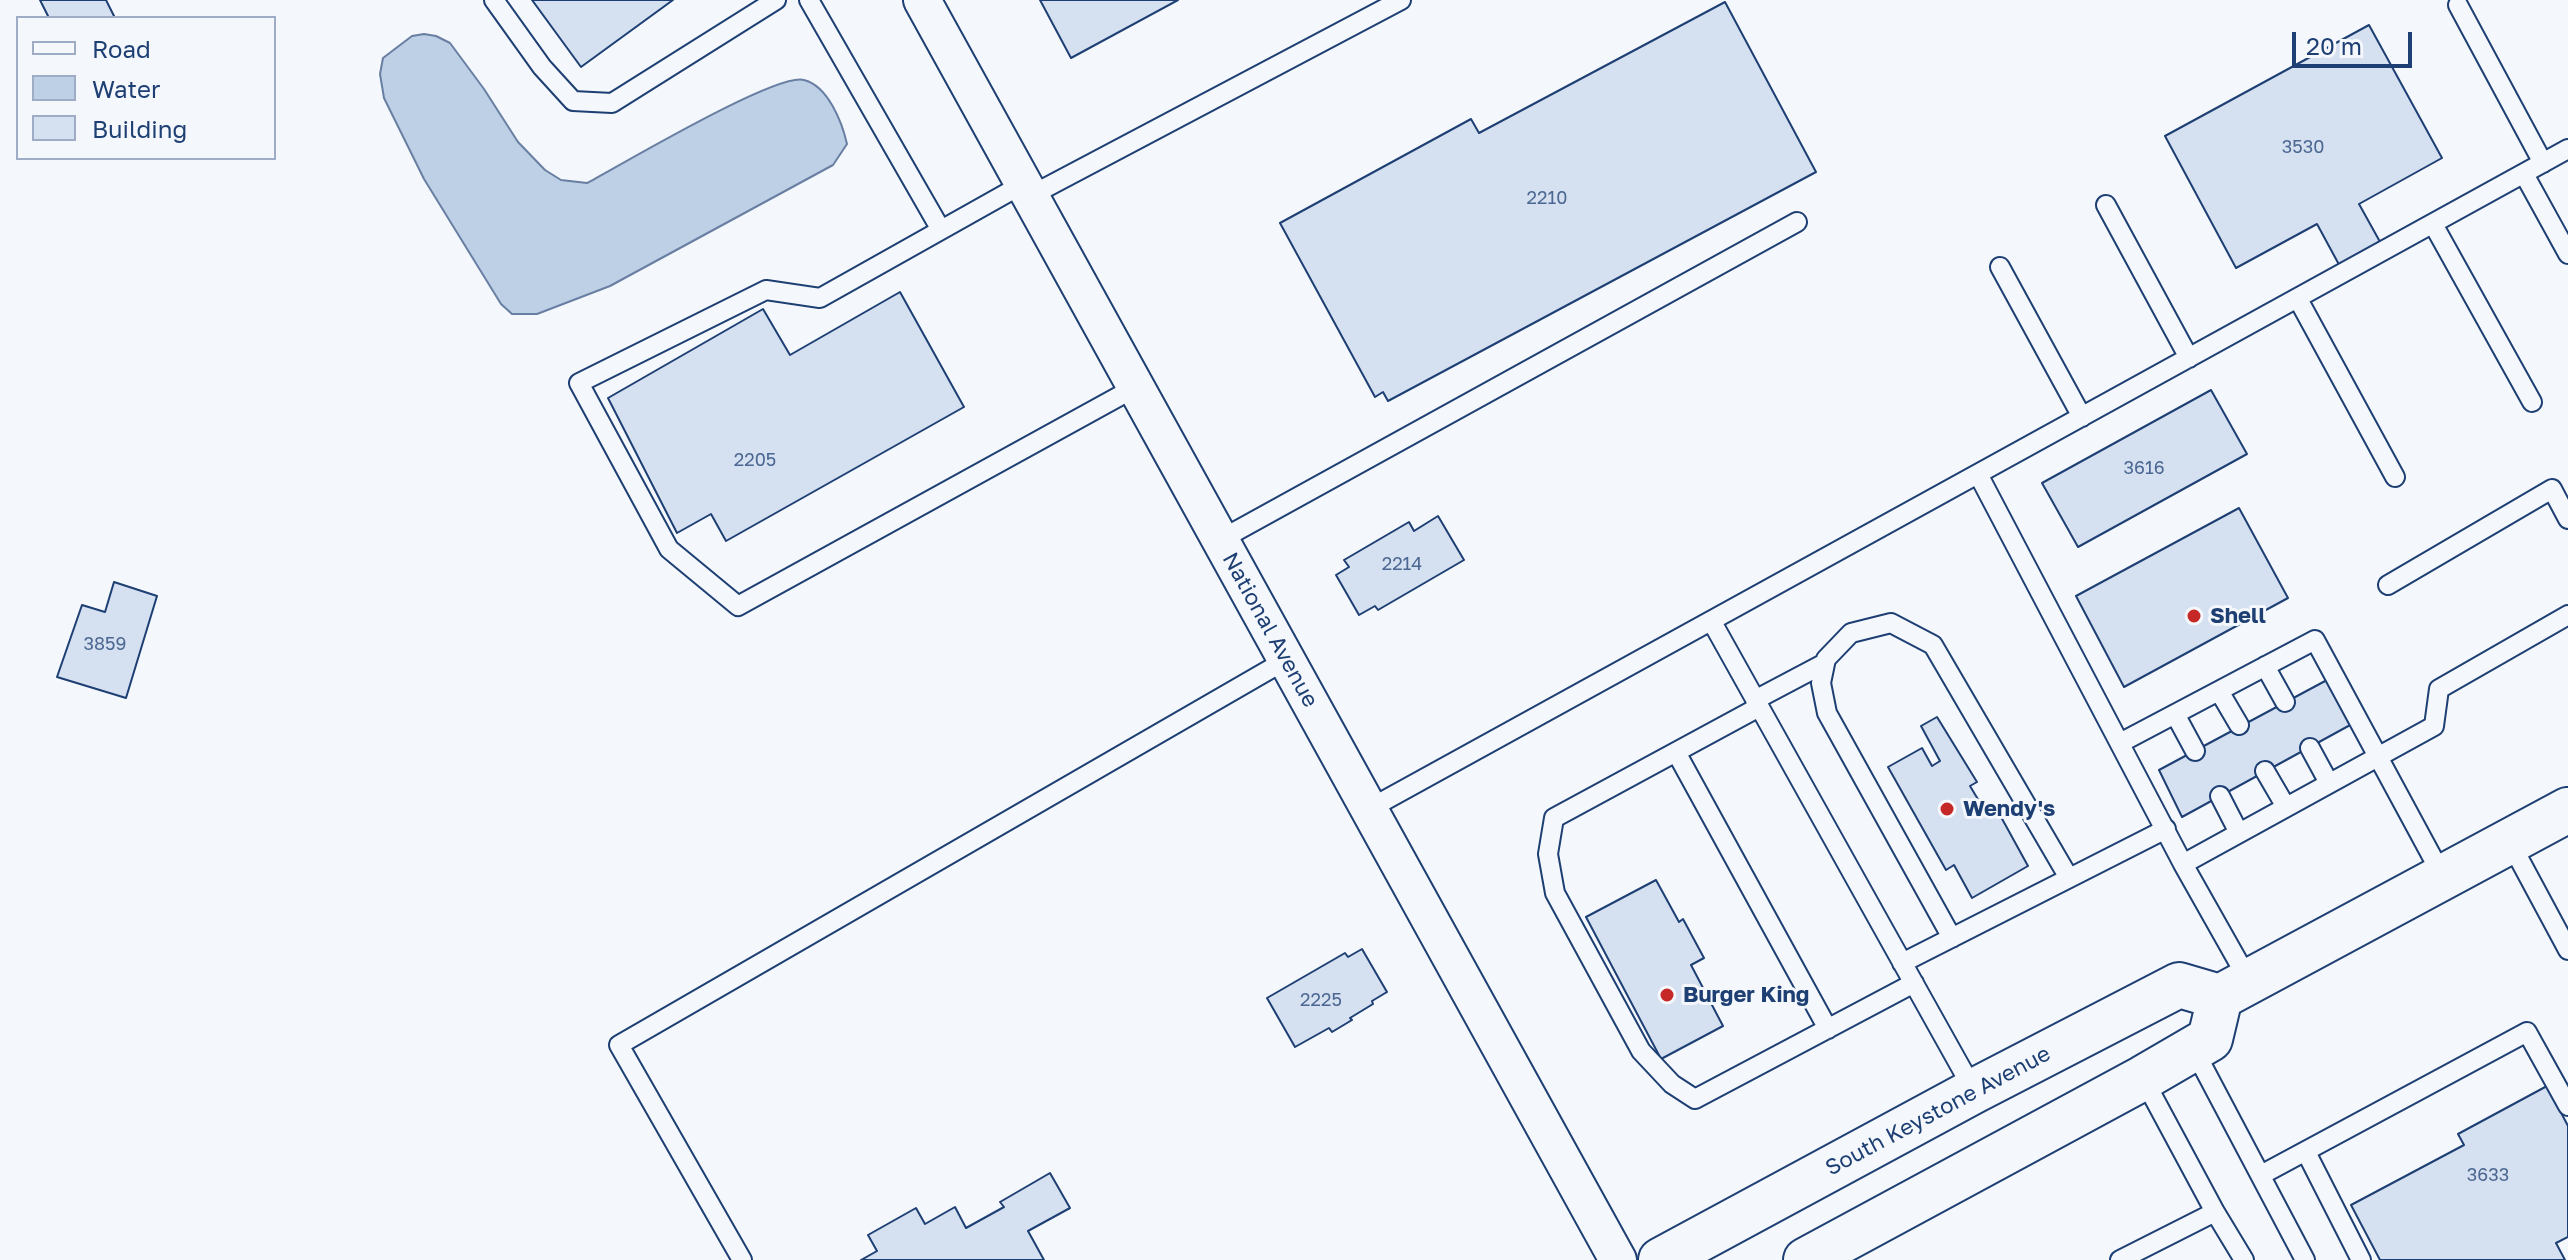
<!DOCTYPE html>
<html>
<head>
<meta charset="utf-8">
<style>
	body { margin:0 }
	#map { position:relative; width:2568px; height:1260px; overflow:hidden; background:#f4f7fb; font-family:"Golos Text",sans-serif }
	canvas { display:block }
	.legend { position:absolute; left:16px; top:16px; width:260px; height:144px; box-sizing:border-box; background:#f4f7fb; border:2px solid #9eadc5; margin:0; padding:10px 14px; list-style:none; font-size:24px; color:#1d3f73 }
	.legend li { display:flex; align-items:center; gap:16px; height:40px }
	.legend b { width:40px; border:2px solid #9eadc5 }
	.scale { position:absolute; left:2292px; top:32px; width:120px; height:36px; box-sizing:border-box; border:4px solid #1d3f73; border-top:0; padding-left:10px; font-size:24px; line-height:28px; white-space:nowrap; color:#1d3f73; -webkit-text-stroke:6px #f4f7fb; paint-order:stroke }
</style>
</head>
<body>
<div id="map">
<canvas width="2568" height="1260"></canvas>
<ul class="legend">
<li><b style="height:10px;background:#f4f7fb"></b>Road</li>
<li><b style="height:22px;background:#bed0e5"></b>Water</li>
<li><b style="height:22px;background:#d5e0f0"></b>Building</li>
</ul>
<div class="scale">20 m</div>
</div>
<script>
const g = document.querySelector('canvas').getContext('2d');
g.lineJoin = 'round';
function fillPath(path, color) { g.fillStyle = color; g.fill(path, 'evenodd'); }
function stroke(path, color, width, dash) { g.strokeStyle = color; g.lineWidth = width; g.lineCap = dash ? 'butt' : 'round'; g.setLineDash(dash || []); g.stroke(path); }
function write(font, color, halo, rows, align = 'center') {
  g.font = font + ' "Golos Text",sans-serif'; g.lineWidth = 6; g.setLineDash([]); g.textBaseline = 'middle'; g.strokeStyle = halo; g.fillStyle = color; for (const [text, x, y, turn = 0] of rows) {
    g.save(); g.translate(x, y); g.rotate((+turn || 0) * Math.PI / 180); g.textAlign = isNaN(turn) ? turn : align; if (halo) g.strokeText(text, 0, 0); g.fillText(text, 0, 0); g.restore();
  }
}
const water = new Path2D(`
	M424,34l12,2 14,7 34,46 34,53 27,28 16,10 26,3c34,-18 190,-111 217,-103 24,6 38,42 43,64l-14,21 -223,121 -73,28h-25l-11,-10 -77,-125 -40,-81 -4,-24 3,-16 29,-22z`);
const building = new Path2D(`
	M40,0h66l9,18h-66z
	M532,0h141l-92,67z
	M1040,0h138l-107,58z
	M1725,2l91,170 -428,229 -5,-9 -8,5 -95,-174 191,-104 8,14z
	M2369,25l73,133 -83,46 25,45 -41,23 -26,-48 -81,44 -71,-132z
	M900,292l64,115 -238,134 -15,-27 -34,19 -69,-135 155,-89 27,46z
	M2211,390l36,64 -169,93 -36,-64z
	M2239,508l49,90 -164,89 -48,-91z
	M1438,516l26,44 -86,50 -3,-4 -16,9 -23,-40 13,-8 -5,-7 65,-38 5,9z
	M114,582l43,14 -31,102 -69,-21 25,-72 23,7z
	M2327,680l25,44 -170,93 -23,-47z
	M1937,717l40,65 -7,4 15,25 10,-5 33,60 -56,32 -18,-33 -8,5 -58,-103 34,-19 10,18 8,-5 -19,-35z
	M1656,880l23,42 4,-3 21,39 -13,7 32,61 -62,33 -75,-142z
	M1362,949l25,43 -15,9 1,3 -23,14 2,2 -20,12 -3,-4 -34,19 -28,-49 78,-45 3,4z
	M2547,1086l21,40v111l-12,6 9,17h-185l-29,-55 113,-60 -6,-11z
	M1050,1173l20,35 -42,23 16,29h-183l16,-9 -9,-16 48,-27 9,16 30,-17 11,21 38,-21 -4,-5z`);
const service = new Path2D(`
	M494,0l48,67 31,34 39,2 164,-103
	M809,0l132,230
	M2458,5l85,158
	M2524,174l44,80
	M1023,184l-203,114 -54,-8 -187,93 90,166 69,57 398,-219
	M1030,196l371,-196
	M2106,205l83,153
	M2433,224l99,178
	M2000,267l82,150
	M2298,299l97,178
	M1978,474l205,390
	M1220,540l577,-318
	M2388,585l164,-96 16,30
	M1712,622l262,469
	M2265,666l20,36
	M2219,691l20,34
	M1755,700l70,-37
	M1759,707l-205,111 -6,36 7,39 86,158 31,33 23,15 219,-116
	M2175,714l20,37
	M2120,743l195,-103 128,237
	M2310,748l19,35
	M1676,752l152,277
	M2265,771l21,36
	M2220,796l19,37
	M1369,809l1199,-660
	M2510,842l58,108
	M1952,938l-125,-225 -6,-30 5,-24 25,-26 40,-10 42,22 136,233
	M1902,963l264,-134
	M2249,981l-66,-117 251,-138 5,-37 129,-74
	M2193,1048l112,212
	M2143,1078l72,134 29,48
	M2306,1152l55,108
	M2261,1175l266,-143 41,74
	M742,1260l-123,-215 667,-385
	M2120,1260l95,-48`);
const minor = new Path2D(`
	M922,0l696,1260`);
const secondary = new Path2D(`
	M1661,1260l313,-169 205,-106 41,12 348,-187
	M1806,1260l337,-182 67,-39 10,-42`);
const markers = [
	[2194,616,8,"#c62828"],
	[1947,809,8,"#c62828"],
	[1667,995,8,"#c62828"]
];
const numberNames = [
	["3530",2303,147],
	["2210",1547,198],
	["2205",755,460],
	["3616",2144,468],
	["2214",1402,564],
	["3859",105,644],
	["2225",1321,1000],
	["3633",2488,1175]
];
const poiNames = [
	["Shell",2210,616],
	["Wendy's",1963,809],
	["Burger King",1683,995]
];
const streetNames = [
	["National Avenue",1270,630,61],
	["South Keystone Avenue",1938,1111,-28]
];
fillPath(water, '#bed0e5');
stroke(water, '#687fa3', 2);
fillPath(building, '#d5e0f0');
stroke(building, '#1d3f73', 2);
stroke(service, '#1d3f73', 22);
stroke(minor, '#1d3f73', 40);
stroke(secondary, '#1d3f73', 48);
stroke(service, '#f4f7fb', 18);
stroke(minor, '#f4f7fb', 36);
stroke(secondary, '#f4f7fb', 44);
for (const [x, y, r, color] of markers) { const dot = new Path2D(); dot.arc(x, y, r, 0, 2 * Math.PI); g.fillStyle = color; g.fill(dot); stroke(dot, '#f4f7fb', 3); }
write('18px', '#4b6792', null, numberNames);
write('bold 22px', '#1d3f73', '#f4f7fb', poiNames, 'left');
write('22px', '#1d3f73', '#f4f7fb', streetNames);
</script>
</body>
</html>
